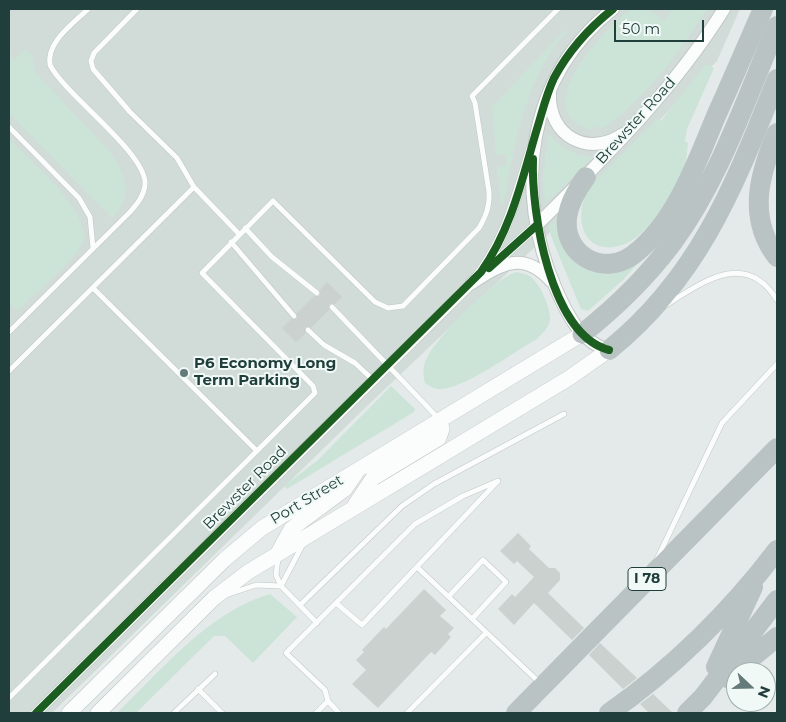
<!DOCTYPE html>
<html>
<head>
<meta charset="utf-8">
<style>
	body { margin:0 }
	#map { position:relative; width:786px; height:722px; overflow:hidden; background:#e4eae9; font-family:Montserrat,sans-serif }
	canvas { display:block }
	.frame { position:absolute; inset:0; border:10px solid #203f3c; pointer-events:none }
	.north { position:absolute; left:726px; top:662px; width:50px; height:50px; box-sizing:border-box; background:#f1f9f6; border:1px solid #9dafac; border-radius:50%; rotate:111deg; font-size:14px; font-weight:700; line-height:20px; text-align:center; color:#203f3c }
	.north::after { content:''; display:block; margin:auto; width:18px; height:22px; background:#657b79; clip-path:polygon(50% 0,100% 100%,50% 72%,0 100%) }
	.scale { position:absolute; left:614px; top:20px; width:90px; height:22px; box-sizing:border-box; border:2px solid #203f3c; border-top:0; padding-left:6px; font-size:15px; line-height:18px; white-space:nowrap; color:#203f3c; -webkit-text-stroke:4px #f1f9f6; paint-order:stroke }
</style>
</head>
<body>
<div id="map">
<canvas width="786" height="722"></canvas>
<div class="frame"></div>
<div class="north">N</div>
<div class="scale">50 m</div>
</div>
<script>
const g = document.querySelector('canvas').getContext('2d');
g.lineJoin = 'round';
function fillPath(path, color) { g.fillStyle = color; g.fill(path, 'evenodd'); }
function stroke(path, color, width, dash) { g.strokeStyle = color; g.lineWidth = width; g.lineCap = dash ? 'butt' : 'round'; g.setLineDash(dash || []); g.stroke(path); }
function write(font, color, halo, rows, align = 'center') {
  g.font = font + ' Montserrat,sans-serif'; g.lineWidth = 4; g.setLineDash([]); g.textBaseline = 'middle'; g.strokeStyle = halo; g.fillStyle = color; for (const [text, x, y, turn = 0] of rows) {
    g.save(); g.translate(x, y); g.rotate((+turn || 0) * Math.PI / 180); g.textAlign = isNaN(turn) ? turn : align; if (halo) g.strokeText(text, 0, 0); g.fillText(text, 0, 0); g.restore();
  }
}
const built = new Path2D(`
	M9,9h731l-23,52 -159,164 -193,183 -313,305h-43z`);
const green = new Path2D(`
	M631,9h17l16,12 9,-12h34c-29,43 -59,88 -102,118l-5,1 -4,-2 -4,4c-68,-19 13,-100 39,-121z
	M565,30l1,2c-44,54 -49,107 -63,172h-2l-4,-37 10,-2 -2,-11 -9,1 -4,-48z
	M26,49l6,7 3,16 75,80c16,23 24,44 2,66l-103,-105v-63l5,10z
	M706,64l8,4 -27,61 -2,12 3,2c-1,7 -1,15 -3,22 -9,24 -35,68 -58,78 -41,18 -56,-22 -39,-54 5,-8 14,-15 21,-22 16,-16 32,-32 49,-49l3,3z
	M548,134l15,14 16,7 14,2 -48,47 -2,-26z
	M9,139c20,21 82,72 74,103 -4,15 -53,56 -66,69l-8,-9z
	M556,219c4,48 41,66 83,43l-15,17 -36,32 -7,-2 -3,-7 -27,-66 -2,-10z
	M516,272c4,1 8,1 12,3 11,6 23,32 22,45 -1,8 -8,13 -13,19 -25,14 -67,46 -94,50 -7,1 -12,-2 -18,-6 -3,-11 -2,-20 4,-29 12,-20 66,-76 87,-82z
	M391,386l24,23 -1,3 -127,77 -3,-3 34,-26z
	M270,594l27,23 -44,46 -28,-27h-11l-78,77h-19c44,-43 93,-102 153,-119z`);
const building = new Path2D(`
	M327,282l15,15 -7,7h-6v6l-17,17h-7v7l-9,8 -14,-14 9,-9h6v-6l17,-17h6v-6z
	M518,533l13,13 -2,3 20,19h6l5,5v7l-12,13 36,35 -12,12 -38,-37 -20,22 -16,-16 14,-15 3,3 19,-20 -17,-16 -3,3 -14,-13z
	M424,589l22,21 -6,6 14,12 -6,6 3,3 -16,18 -4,-3 -53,56 -26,-24 14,-14 -10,-10 8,-8 -2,-2 22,-23 2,2z
	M600,643l37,35 -14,11 -34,-34z
	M653,694l20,19h-24l-9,-9z`);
const service = new Path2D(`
	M137,9l-43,44 -3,8 2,8 37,43 47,46 17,29 45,47
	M9,127l70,71 11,19 3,31
	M245,228l27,29 45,36
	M231,242l63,74
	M93,288l164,163
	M666,305c38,-24 80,-55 111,-5
	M332,307l107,112
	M308,330l16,15 31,18 18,17
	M9,332l121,-120c7,-8 14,-16 15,-27 3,-31 -79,-89 -95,-120 -4,-23 23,-41 38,-56
	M9,371l185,-184
	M278,558l-2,17 5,11 36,37
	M657,559l65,-136 55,-59
	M417,567l123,116
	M281,586l22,-42
	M226,595l30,-10 25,1
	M449,596l34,-36 23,22 -34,37
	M336,603l26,22 136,-144 -35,15 -48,28 -129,129 39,37 3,11 11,12
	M300,605l102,-99 32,-22 130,-70
	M198,689l24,24
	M9,698l306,-305 -2,-7 -111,-113 71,-72 102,101 13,6 15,-2 76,-78c7,-12 11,-22 10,-36l-14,-89 -3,-7 86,-87
	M174,713l41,-39
	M316,713l12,-12
	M407,713l79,-80`);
const minor = new Path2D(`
	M488,269l49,-44
	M36,713l436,-430c33,-39 44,-85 59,-133`);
const tertiary = new Path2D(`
	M550,93c-2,43 38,65 73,41
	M537,225c68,-68 136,-134 187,-216
	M472,283c29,-19 51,-33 79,-2
	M609,350c-28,-7 -42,-36 -53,-61 -43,-99 -30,-211 57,-280`);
const secondary = new Path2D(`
	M355,505l18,-27 66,-40 3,-9 -2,-9
	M279,551l12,-22 54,-40 11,-16
	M69,713l155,-153 38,-32 320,-194
	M98,713l116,-115 34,-26 321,-194 40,-28`);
const motorway = new Path2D(`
	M777,133c-18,41 -30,85 0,124
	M586,177c-9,12 -17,25 -19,41 -4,37 36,59 66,37 43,-33 63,-91 83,-139 16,-35 31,-71 47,-107
	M582,334c34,-27 65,-57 91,-92 47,-64 73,-144 104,-216
	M609,350c91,-73 126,-166 168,-271
	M716,667l37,-80
	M727,678l50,-41
	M516,713l261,-265
	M609,713c63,-44 122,-102 168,-163
	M687,713l16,-16 74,-97`);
const cycleway = new Path2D(`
	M533,159c-2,52 17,176 76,191
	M489,268l48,-43
	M36,713l445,-441c30,-42 41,-92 55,-140 6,-19 10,-37 18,-54 15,-28 35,-50 59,-69`);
const markers = [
	[184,373,5,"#657b79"]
];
const shields = [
	[647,579,38]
];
const shieldNames = [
	["I 78",647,579]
];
const streetNames = [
	["Brewster Road",636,121,-48],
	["Brewster Road",245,488,-45],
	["Port Street",307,500,-31]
];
const poiNames = [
	["P6 Economy Long",194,364],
	["Term Parking",194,381]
];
fillPath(built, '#d1dcd9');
fillPath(green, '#cce4d8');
fillPath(building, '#cbd1cf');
stroke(service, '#c1c7c6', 6);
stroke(minor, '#c1c7c6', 11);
stroke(tertiary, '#c1c7c6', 14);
stroke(secondary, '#bfc7c6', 16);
stroke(motorway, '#bcc6c5', 20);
stroke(service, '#fbfcfc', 5);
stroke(minor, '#fbfcfc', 10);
stroke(tertiary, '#fbfcfc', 12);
stroke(secondary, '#fbfcfc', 15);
stroke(motorway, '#bac3c3', 19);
stroke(cycleway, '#1b5e20', 8);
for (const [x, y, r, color] of markers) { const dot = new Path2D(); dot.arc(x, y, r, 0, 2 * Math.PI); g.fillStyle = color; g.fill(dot); stroke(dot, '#f1f9f6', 2); }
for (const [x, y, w] of shields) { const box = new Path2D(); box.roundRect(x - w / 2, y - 11.5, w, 23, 4); g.fillStyle = '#f1f9f6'; g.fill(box); stroke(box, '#203f3c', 1); }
write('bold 14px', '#203f3c', null, shieldNames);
write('15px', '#203f3c', '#f1f9f6', streetNames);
write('bold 15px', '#203f3c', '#f1f9f6', poiNames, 'left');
</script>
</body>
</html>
